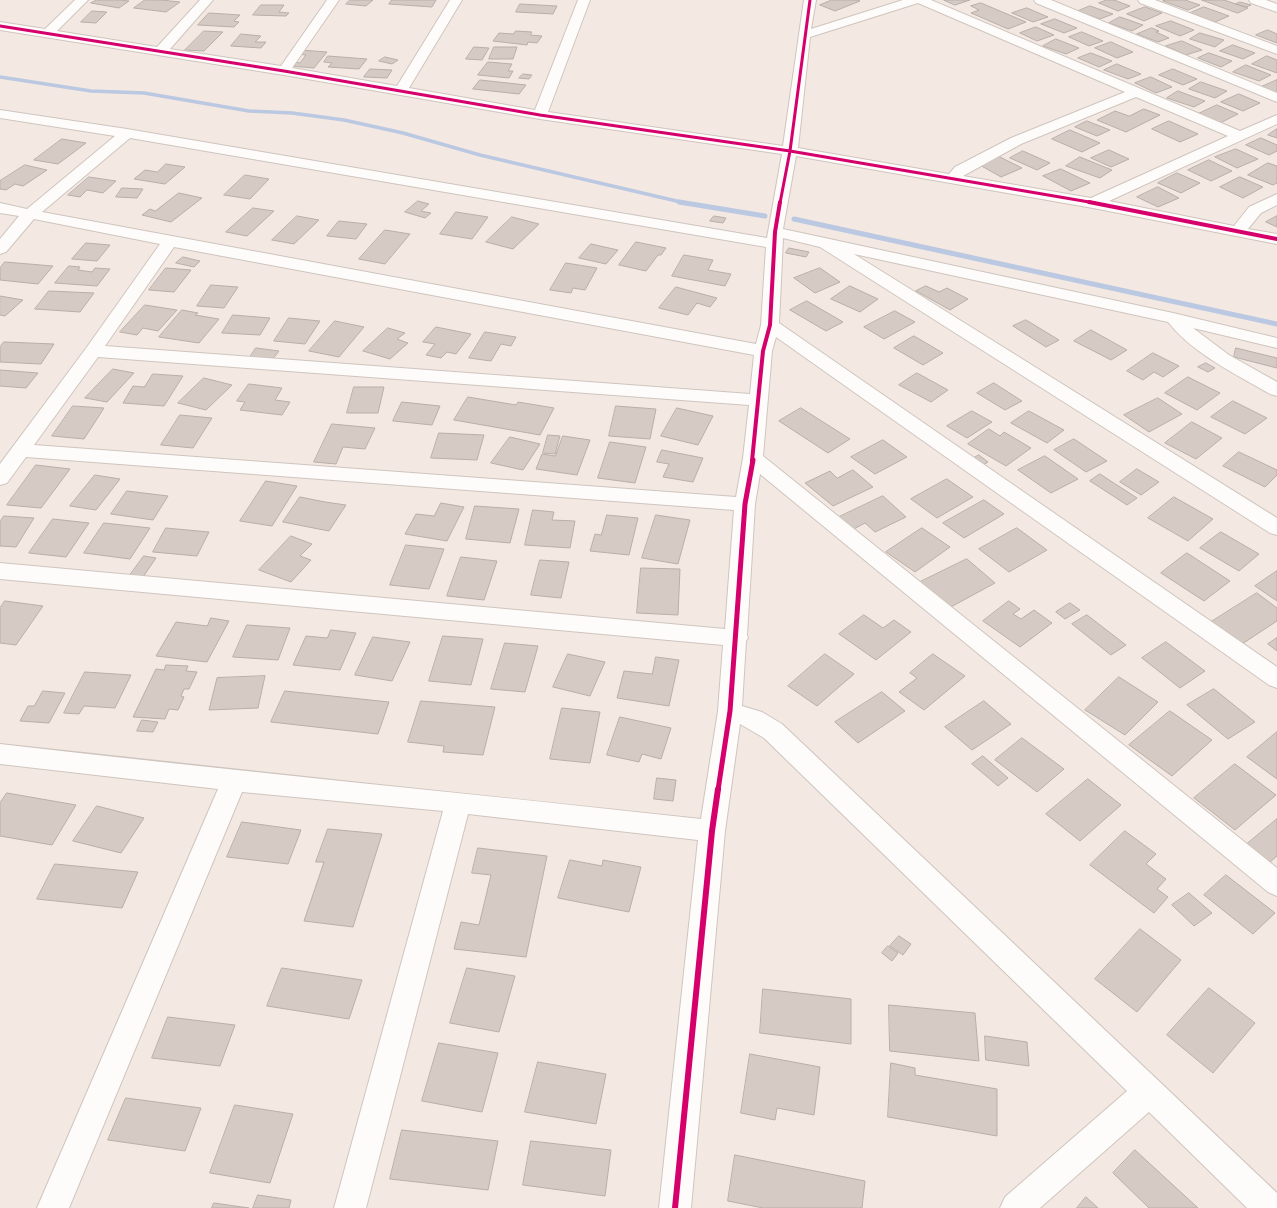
<!DOCTYPE html>
<html>
<head>
<meta charset="utf-8">
<style>
	body { margin:0 }
	canvas { display:block; background:#f3e8e2 }
</style>
</head>
<body>
<canvas width="1277" height="1208"></canvas>
<script>
const g = document.querySelector('canvas').getContext('2d');
g.lineJoin = 'round';
function stroke(path, color, width, dash) { g.strokeStyle = color; g.lineWidth = width; g.lineCap = dash ? 'butt' : 'round'; g.setLineDash(dash || []); g.stroke(path); }
function fillPath(path, color) { g.fillStyle = color; g.fill(path, 'evenodd'); }
const streamFar1 = new Path2D(`
	M0,77l91,14 53,2 105,18 43,2 52,7 59,13 77,22 205,48`);
const stream = new Path2D(`
	M679,202l86,14
	M794,219l483,105`);
const building = new Path2D(`
	M97,0h23l9,1 -10,7 -28,-5z
	M145,0h16l19,2 -14,10 -32,-4z
	M350,0h23l-7,6 -20,-2z
	M392,0h44l-4,7 -43,-3z
	M832,0h25l3,1 -25,10 -15,-6z
	M944,0h26l-15,5z
	M1107,0h7l16,6 -12,5 -19,-8z
	M1167,0h18l15,5 -12,5 -25,-9z
	M1202,0h22l24,8 -10,5z
	M1240,2l11,3 -5,2 -10,-3z
	M981,3l45,19 -18,7 -37,-16 8,-3 -8,-4z
	M520,4l37,2 -4,8 -37,-2z
	M261,5h23l-5,7 10,1 -3,3 -33,-1z
	M1090,6l23,8 -13,5 -22,-8z
	M1145,7l17,6 -18,8 -17,-7z
	M1204,7l25,9 -14,6 -25,-9z
	M1027,8l21,9 -15,5 -21,-9z
	M92,11l15,1 -11,11 -15,-1z
	M209,13l31,2 -6,6 5,1 -5,5 -36,-2z
	M1120,17l23,8 -11,6 -23,-8z
	M1055,19l22,9 -13,5 -23,-9z
	M1171,21l23,9 -14,6 -24,-10z
	M1036,27l18,8 -17,6 -17,-8z
	M1152,28l7,3 -3,1 13,6 -11,4 -21,-8z
	M1268,30l9,4v9l-21,-8z
	M204,31l19,1 -19,19 -19,-1z
	M516,31l16,1 -2,3 12,1 -5,7 -9,-1 -1,3 -34,-4 6,-8 14,1z
	M1082,32l21,9 -14,5 -20,-9z
	M1200,33l24,7 -9,7 -25,-8z
	M241,34l20,2 -6,6h11l-5,6 -30,-2z
	M1056,39l23,9 -13,6 -23,-8z
	M1182,41l20,9 -16,5 -20,-9z
	M1111,42l22,10 -16,6 -22,-10z
	M1233,45l22,8 -12,6 -23,-8z
	M474,47l15,1 -7,12 -16,-1z
	M494,47h23l-4,12h-24z
	M300,50l27,2 -13,16 -24,-2 3,-4 7,1 6,-8 -9,-1z
	M1091,53l21,8 -13,6 -21,-9z
	M1209,53l23,8 -11,6 -23,-9z
	M328,56l39,3 -8,10 -31,-2 4,-4 -8,-1z
	M1267,56l10,4v13l-25,-9z
	M385,57l13,3 -6,4 -13,-3z
	M488,62l24,2 -4,7h5l-4,7 -31,-3z
	M1117,64l24,10 -13,5 -24,-9z
	M1246,65l25,10 -12,6 -26,-9z
	M370,69l22,1 -5,8 -23,-1z
	M1173,69l24,10 -14,6 -24,-10z
	M523,74l9,1 -3,4 -10,-1z
	M1151,77l21,10 -16,6 -21,-10z
	M480,80l46,5 -7,9 -46,-5z
	M1277,80v13l-16,-6z
	M1201,82l26,9 -12,7 -26,-9z
	M1178,91l27,10 -11,6 -27,-9z
	M1239,94l21,9 -17,8 -22,-9z
	M1217,105l21,9 -18,9 -22,-9z
	M1144,109l16,6 -34,17 -29,-12 18,-9 14,5z
	M1087,121l23,9 -13,6 -22,-9z
	M1169,121l29,13 -18,8 -28,-13z
	M1277,129v9l-9,-3z
	M1070,130l30,13 -18,9 -30,-13z
	M1261,138l16,7v6l-8,4 -23,-10z
	M62,139l24,4 -28,21 -24,-4z
	M1236,149l22,10 -21,9 -22,-11z
	M1109,150l20,9 -18,8 -20,-9z
	M1023,151l27,12 -13,7 -27,-12z
	M998,156l24,12 -21,9 -23,-13z
	M1080,157l32,13 -12,8 -34,-12z
	M1209,160l23,11 -21,10 -23,-11z
	M1268,163l9,3v17l-4,2 -25,-10z
	M166,164l19,3 -20,17 -31,-5 11,-9 12,2z
	M25,165l22,5 -24,16 -8,-2 -9,6 -6,-1v-8z
	M1061,169l29,14 -19,8 -28,-15z
	M1177,173l23,10 -19,10 -23,-10z
	M245,175l24,4 -19,20 -26,-4z
	M89,177l27,4 -13,12 -16,-3 -7,7 -12,-2z
	M1240,177l23,10 -20,11 -23,-11z
	M1158,187l21,11 -21,9 -21,-10z
	M122,188l21,1 -6,9 -21,-1z
	M179,193l23,5 -31,24 -29,-7 8,-6 5,2z
	M418,201l11,3 -8,7 10,2 -6,5 -20,-6z
	M253,208l21,3 -27,25 -21,-4z
	M456,212l32,5 -16,22 -32,-5z
	M297,216l22,4 -25,24 -22,-4z
	M714,216l12,2 -3,5 -13,-2z
	M1277,216v11l-11,-5z
	M512,217l27,7 -26,25 -27,-7z
	M339,221l28,3 -11,15 -29,-3z
	M385,230l25,4 -25,30 -26,-5z
	M636,242l30,6 -5,7h-3l-12,16 -27,-6z
	M86,243l24,2 -13,16 -25,-2z
	M591,244l27,6 -12,14 -27,-6z
	M789,248l20,4 -3,5 -20,-4z
	M684,255l29,5 -5,10 23,4 -6,12 -53,-10z
	M183,257l17,4 -6,6 -18,-4z
	M5,262l48,4 -15,18 -38,-4v-12z
	M566,263l31,5 -12,22 -12,-2 -2,5 -21,-3z
	M69,266l11,1 -2,3 14,2 3,-4 15,1 -13,17 -42,-3z
	M166,268l25,2 -17,22 -25,-2z
	M820,268l20,14 -25,11 -21,-15z
	M211,285l27,2 -14,21 -27,-2z
	M850,286l28,13 -18,13 -29,-13z
	M926,286l13,6 8,-4 21,11 -18,11 -34,-19z
	M676,287l41,11 -7,9 -13,-4 -9,12 -29,-7z
	M49,291l45,2 -14,19 -45,-3z
	M0,296l23,4 -18,16 -5,-1z
	M807,301l36,21 -17,9 -36,-21z
	M145,305l32,5 -19,21 -15,-3 -6,7 -17,-3z
	M182,310l16,3 -3,2 24,4 -20,24 -40,-6z
	M895,311l20,11 -31,17 -20,-12z
	M233,315l37,3 -10,17 -38,-2z
	M289,318l31,3 -15,23 -31,-3z
	M1026,320l33,20 -13,7 -33,-21z
	M335,321l29,6 -25,30 -30,-6z
	M436,327l35,7 -15,20 -9,-2 -6,6 -15,-3 9,-11 -12,-2z
	M388,328l17,5 -8,6 11,4 -18,16 -27,-8z
	M1091,330l36,20 -16,10 -37,-19z
	M485,332l31,5 -5,9 -10,-2 -10,17 -22,-3z
	M914,336l29,17 -20,12 -29,-17z
	M4,342l50,2 -13,20 -41,-2v-15z
	M256,348l23,3 -7,9 -22,-3z
	M1236,348l41,10v10l-43,-11z
	M1153,353l26,13 -16,11 -9,-5 -11,8 -16,-9z
	M1206,363l9,5 -7,4 -10,-5z
	M113,369l21,4 -27,29 -22,-4z
	M0,370l38,3 -12,15 -26,-2z
	M917,373l31,17 -17,12 -32,-17z
	M153,374l30,2 -19,30 -41,-3 10,-17 11,1z
	M1188,377l32,16 -23,17 -32,-17z
	M204,378l28,7 -26,25 -28,-7z
	M994,383l28,18 -17,9 -28,-17z
	M249,384l33,4 -7,12 15,2 -8,13 -42,-5 5,-8 -8,-1z
	M354,387h30l-6,26h-31z
	M468,397l48,8 2,-3 36,6 -14,27 -86,-15z
	M1158,398l24,16 -33,18 -25,-17z
	M1233,401l34,17 -22,16 -34,-17z
	M402,402l38,4 -8,19 -39,-4z
	M73,406l31,2 -20,31 -32,-3z
	M616,406l40,3 -6,30 -41,-3z
	M677,408l36,8 -15,29 -37,-9z
	M801,408l49,31 -22,14 -49,-32z
	M972,411l20,11 -25,16 -20,-12z
	M1029,411l35,19 -17,13 -36,-20z
	M180,415l32,3 -19,30 -32,-3z
	M1192,422l30,16 -26,21 -31,-16z
	M332,424l43,4 -10,21 -22,-2 -7,17 -22,-2z
	M989,429l11,7 4,-4 27,16 -25,18 -38,-22z
	M439,433l45,2 -7,25 -46,-2z
	M548,435l12,1 -5,18 -12,-1z
	M563,436l27,4 -13,35 -41,-6 6,-15 13,2z
	M510,437l30,7 -17,26 -32,-7z
	M1074,439l33,22 -21,11 -32,-22z
	M883,440l24,17 -32,17 -24,-17z
	M610,442l36,5 -11,36 -37,-5z
	M662,450l41,8 -10,24 -30,-5 6,-13 -12,-2z
	M1239,452l38,18v5l-12,12 -42,-21z
	M979,455l9,7 -10,6 -9,-7z
	M1045,456l33,23 -27,14 -33,-23z
	M36,465l34,4 -29,39 -34,-3z
	M1137,469l22,13 -18,13 -21,-13z
	M853,470l20,17 -40,19 -28,-23 25,-12 7,7z
	M1100,474l37,24 -10,7 -37,-24z
	M95,475l25,4 -24,31 -26,-4z
	M947,479l26,18 -36,21 -26,-19z
	M266,481l31,5 -25,40 -32,-5z
	M127,491l41,5 -15,24 -42,-6z
	M883,496l23,21 -31,15 -10,-9 -13,7 -13,-13z
	M300,497l25,5 21,3 -17,26 -46,-9z
	M1174,497l39,22 -25,22 -40,-23z
	M984,500l20,14 -40,24 -21,-15z
	M441,503l23,4 -17,34 -42,-7 11,-20 18,2z
	M475,506l44,3 -9,34 -44,-4z
	M533,510l21,2 -2,8 23,1 -5,27 -45,-3z
	M607,515l31,3 -9,37 -39,-4 5,-17 6,1z
	M656,515l34,5 -12,44 -36,-6z
	M4,516l30,2 -18,29 -16,-1v-24z
	M53,519l36,4 -23,34 -37,-4z
	M104,523l46,5 -20,31 -46,-6z
	M166,528l43,4 -12,24 -44,-4z
	M922,528l28,19 -35,25 -29,-20z
	M1017,528l30,22 -38,22 -30,-23z
	M1221,532l38,22 -20,17 -39,-23z
	M291,536l21,8 -12,12 11,4 -20,22 -32,-12z
	M406,545l38,4 -15,40 -39,-4z
	M1187,553l43,28 -26,20 -43,-28z
	M144,556l12,2 -13,19 -13,-2z
	M461,557l36,4 -13,39 -37,-4z
	M967,559l28,24 -46,25 -29,-26z
	M540,560l29,2 -8,36 -30,-3z
	M641,568l39,1 -2,46 -41,-2z
	M1277,571v30l-22,-15z
	M1257,593l20,15v13l-35,23 -31,-22z
	M5,601l38,5 -27,39 -16,-2v-35z
	M1009,601l11,8 -7,5 8,5 13,-9 18,13 -32,24 -37,-26z
	M1070,603l10,7 -15,9 -9,-7z
	M864,615l19,13 11,-8 17,12 -35,28 -37,-26z
	M1087,615l39,30 -15,10 -39,-31z
	M211,618l18,3 -22,41 -51,-6 20,-34 31,4z
	M247,625l43,3 -12,32 -45,-3z
	M331,630l25,3 -16,37 -47,-5 13,-29 21,2z
	M443,636l40,3 -12,46 -42,-4z
	M373,637l37,5 -18,39 -37,-6z
	M1277,638v13l-9,-7z
	M1166,642l39,29 -25,17 -38,-30z
	M505,643l33,3 -13,46 -34,-3z
	M568,654l37,8 -15,34 -37,-9z
	M825,654l29,20 -37,32 -29,-20z
	M933,654l32,22 -41,34 -25,-18 18,-14 -7,-5z
	M656,657l23,3 -10,46 -52,-8 7,-27 28,3z
	M166,665l22,1 -2,5 11,1 -8,17h-5l-3,7 3,1 -6,13 -9,-1 -4,10 -32,-2 23,-48 8,1z
	M85,672l46,3 -16,33 -31,-2 -5,8 -15,-1z
	M265,676l-7,32 -49,2 8,-32z
	M1119,677l39,25 -33,33 -40,-25z
	M1214,689l41,33 -27,17 -41,-34z
	M43,691l22,2 -16,30 -29,-2 8,-15h6z
	M285,691l104,11 -11,32 -107,-12z
	M882,692l23,19 -47,32 -23,-21z
	M421,701l74,6 -12,48 -40,-3 1,-6 -36,-4z
	M984,701l27,23 -39,26 -27,-23z
	M562,708l38,4 -10,51 -40,-4z
	M1170,711l42,29 -40,36 -43,-31z
	M620,717l51,11 -10,31 -19,-5 -3,8 -32,-7z
	M142,720l16,2 -5,10 -16,-1z
	M1277,732v47l-30,-22z
	M1022,738l42,31 -27,23 -42,-32z
	M983,756l25,22 -10,8 -26,-22z
	M1235,764l41,31 -41,35 -41,-32z
	M657,778l19,2 -3,21 -19,-2z
	M1088,779l33,26 -41,36 -34,-27z
	M7,793l69,12 -24,40 -52,-9v-33z
	M97,806l47,12 -23,35 -48,-12z
	M1277,819v37l-7,6 -23,-18z
	M242,822l59,8 -13,34 -61,-7z
	M328,829l54,5 -29,93 -49,-6 20,-59h-8z
	M1125,831l31,23 -10,10 20,15 -9,10 11,8 -14,16 -64,-48z
	M478,848l69,8 -21,101 -72,-8 7,-27 18,3 12,-50 -19,-2z
	M570,860l32,6 1,-6 38,7 -12,45 -71,-14z
	M55,864l83,8 -16,36 -85,-9z
	M1226,875l49,38 -22,21 -49,-39z
	M1189,893l23,20 -18,13 -22,-21z
	M1140,929l41,31 -44,52 -42,-33z
	M899,936l12,8 -8,11 -13,-9z
	M888,946l10,7 -6,8 -10,-8z
	M282,968l80,12 -13,39 -82,-13z
	M467,968l48,8 -16,56 -49,-9z
	M1209,988l46,35 -42,50 -46,-38z
	M763,989l88,10v45l-91,-11z
	M889,1005l86,8 4,48 -89,-10z
	M168,1017l67,8 -15,41 -68,-8z
	M985,1036l42,6 2,24 -43,-6z
	M439,1043l59,10 -16,59 -60,-11z
	M750,1054l70,13 -6,48 -37,-7 -2,12 -34,-7z
	M538,1062l68,12 -10,50 -71,-12z
	M891,1063l24,5v7l82,14v47l-109,-19z
	M126,1098l75,10 -16,43 -77,-11z
	M235,1105l58,9 -23,69 -60,-10z
	M402,1130l96,11 -10,49 -98,-11z
	M531,1141l80,9 -6,46 -82,-11z
	M1135,1150l63,58h-49l-36,-35z
	M735,1155l130,26 -3,27h-99l-35,-7z
	M258,1195l33,5 -2,8h-36z
	M1086,1197l12,11h-21z
	M214,1203l35,5h-37z`);
const minor = new Path2D(`
	M75,0h13l-31,31 100,16 43,-47h13l-43,49 111,17 46,-66h12l-47,68 105,18 53,-86h12l-53,88 126,22 43,-110h12l-42,112 235,34 21,-146h12l-5,29 92,-29h28l309,131 37,-16v9l-168,77 125,25 15,-19 28,-13v11l-16,8 -13,16 29,5v10l-184,-36 -297,-52 -13,73 390,84 104,25v10l-84,-20 36,27 48,27v14l-7,-2c-34,-20 -77,-40 -102,-72l-314,-68 423,264v17l-7,-2 -450,-286 -37,-9 -4,85 498,344v21l-8,-3 -493,-348 -4,14 -9,105 514,412v28l-9,-4 -508,-418 -5,30 -8,131 1,3 -2,3 -4,65 20,6 20,12 495,469v15h-30l-98,-96 -109,96h-40l5,-11 122,-106 -363,-353 -24,-14 -15,107 -34,377h-32l39,-368 -230,-26 -102,394h-32l109,-397 -201,-19 -173,416h-32l181,-419 -218,-25v-20c234,27 467,49 701,75l17,-108 5,-66 -723,-66v-16l725,66 9,-119 -708,-53 -19,26 -7,2v-21l87,-117 73,-103 -126,-25 -28,33 -6,2v-15l19,-23 -19,-3v-10l27,6 88,-73 -115,-18v-8l127,19 640,109 15,-84 -242,-35 -256,-44 -284,-45v-8l45,7zM918,3l207,89 -114,46 -56,29 -6,7 -151,-26 12,-111zM1136,97l92,39 -137,62 -128,-22 58,-32zM130,138l636,109 -5,78 -5,19 -714,-132zM174,247l580,108 -4,39 -645,-48zM98,357l651,48 -6,53 -7,39 -702,-52z
	M1034,0h17l226,93v9l-241,-99z
	M1138,0h17l122,46v8l-137,-51z
	M1249,0h17l11,4v8l-26,-9z`);
const cyclewayFar3 = new Path2D(`
	M0,26l284,45 256,44 250,36 305,52
	M780,203l10,-52 20,-151`);
const cyclewayFar2 = new Path2D(`
	M1089,202l188,37
	M752,461l11,-110 7,-26 5,-93 5,-30`);
const cyclewayFar1 = new Path2D(`
	M718,790l12,-79 15,-207 8,-44`);
const cycleway = new Path2D(`
	M675,1208l37,-377 6,-42`);
stroke(streamFar1, '#bbc8e1', 3.5);
stroke(stream, '#bbc8e1', 5);
fillPath(building, '#d5cbc4');
stroke(building, '#b9afa9', 1);
stroke(minor, '#cfc5be', 2);
fillPath(minor, '#fdfcfb');
stroke(cyclewayFar3, '#d6006c', 3);
stroke(cyclewayFar2, '#d6006c', 4);
stroke(cyclewayFar1, '#d6006c', 5);
stroke(cycleway, '#d6006c', 6);
</script>
</body>
</html>
